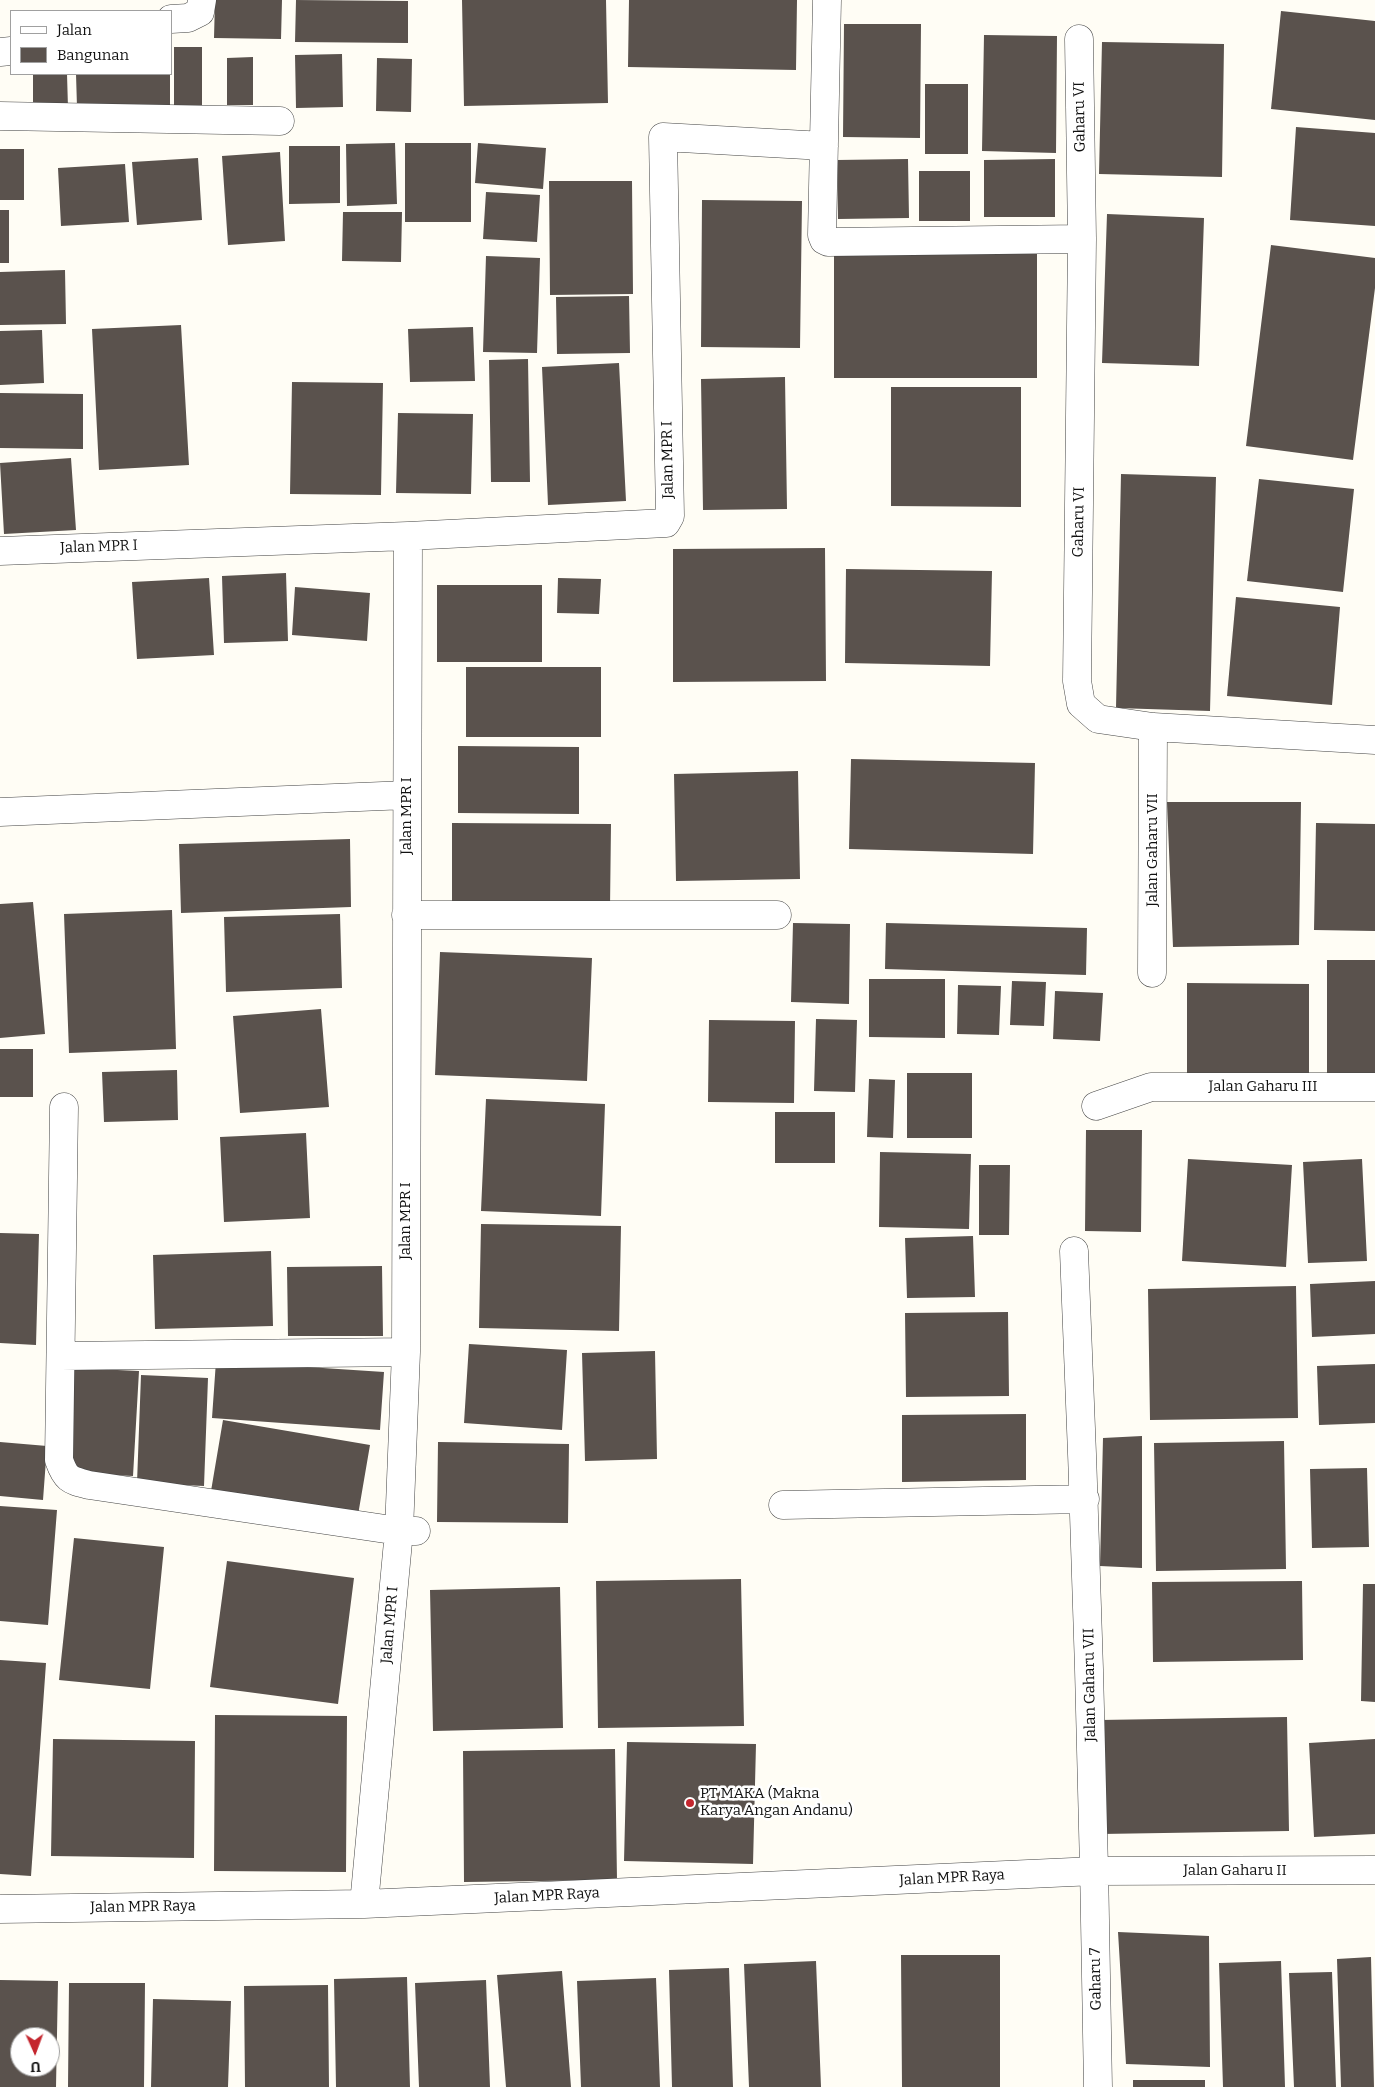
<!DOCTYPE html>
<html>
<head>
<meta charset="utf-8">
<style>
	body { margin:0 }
	#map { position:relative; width:1375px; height:2087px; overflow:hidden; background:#fffdf5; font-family:Bitter,serif }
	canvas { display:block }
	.legend { position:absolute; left:10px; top:10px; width:162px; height:65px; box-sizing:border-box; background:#fff; border:1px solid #a0a0a0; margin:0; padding:6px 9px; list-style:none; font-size:15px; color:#111 }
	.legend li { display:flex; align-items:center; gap:10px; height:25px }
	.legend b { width:25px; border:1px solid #a0a0a0 }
	.north { position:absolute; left:10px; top:2027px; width:50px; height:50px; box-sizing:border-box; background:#fff; border:1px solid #a0a0a0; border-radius:50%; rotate:178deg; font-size:14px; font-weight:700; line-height:20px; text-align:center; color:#111 }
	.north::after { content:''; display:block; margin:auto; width:18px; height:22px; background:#c4262e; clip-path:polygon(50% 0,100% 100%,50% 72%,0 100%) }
</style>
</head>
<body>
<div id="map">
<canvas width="1375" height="2087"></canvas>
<ul class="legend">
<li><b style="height:6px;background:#fff"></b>Jalan</li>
<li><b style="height:14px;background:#5a524d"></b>Bangunan</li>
</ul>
<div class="north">U</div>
</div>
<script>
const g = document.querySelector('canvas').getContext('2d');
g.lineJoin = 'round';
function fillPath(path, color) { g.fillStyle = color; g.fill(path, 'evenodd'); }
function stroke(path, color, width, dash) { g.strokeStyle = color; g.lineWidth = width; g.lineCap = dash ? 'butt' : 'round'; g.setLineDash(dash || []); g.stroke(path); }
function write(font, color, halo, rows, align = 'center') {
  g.font = font + ' Bitter,serif'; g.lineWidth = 5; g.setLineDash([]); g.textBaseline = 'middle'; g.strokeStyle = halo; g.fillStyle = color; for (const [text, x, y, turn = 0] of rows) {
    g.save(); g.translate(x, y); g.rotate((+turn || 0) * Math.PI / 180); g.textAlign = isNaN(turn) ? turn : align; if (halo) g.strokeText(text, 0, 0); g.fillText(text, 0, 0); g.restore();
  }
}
const building = new Path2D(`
	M215,0h67l-1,39 -67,-1z
	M296,0l112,1v42l-113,-1z
	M462,0h144l2,103 -144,3z
	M629,0h168l-1,70 -168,-3z
	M1281,11l94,10v99l-104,-11z
	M844,24h77l-1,114 -77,-1z
	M984,35l73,1 -1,117 -74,-2z
	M1102,42l122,2 -2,133 -123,-3z
	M174,47h28v59h-28z
	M342,54l1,53 -47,1 -1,-53z
	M253,57v48h-26v-47z
	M377,58l35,1 -1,53 -35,-1z
	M33,74h34l1,34h-35z
	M76,74h94v31l-93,2z
	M925,84h43v70h-43z
	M1296,127l79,6v93l-85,-6z
	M395,143l2,61 -50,2 -1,-62z
	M405,143h66v79h-66z
	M478,143l68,5 -3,41 -68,-6z
	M289,146h51v57l-51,1z
	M0,149h24v51h-24z
	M280,152l5,89 -57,4 -6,-89z
	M198,158l4,62 -65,5 -5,-63z
	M908,159l1,59 -71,1 -1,-59z
	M1055,159v58h-71v-57z
	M125,164l4,58 -68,4 -3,-58z
	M919,171h51v50h-51z
	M549,181h83l1,113 -83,1z
	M486,192l54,3 -3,47 -54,-3z
	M702,200l100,1 -2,147 -99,-1z
	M0,210h9v53h-9z
	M343,212h59l-1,50 -59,-1z
	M1107,214l97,4 -5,148 -97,-3z
	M1271,245l104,13v30l-22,172 -107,-14z
	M834,250h203v128h-203z
	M486,256l54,2 -3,95 -54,-1z
	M65,270l1,54 -66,1v-53z
	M629,296l1,57 -73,1 -1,-57z
	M181,325l8,140 -90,5 -7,-141z
	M473,327l2,54 -65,1 -2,-53z
	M42,330l2,53 -44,2v-54z
	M528,359l2,123h-39l-2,-122z
	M619,363l7,138 -78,4 -6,-138z
	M785,377l2,132 -84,1 -2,-131z
	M292,382l91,1 -2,112 -91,-1z
	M891,387h130v120l-130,-1z
	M0,393l83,1v55l-83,-1z
	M398,413l75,1 -2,80 -75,-1z
	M71,458l5,72 -72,4 -4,-71z
	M1121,474l95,3 -6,234 -94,-3z
	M1259,479l95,10 -11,103 -96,-11z
	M825,548l1,133 -153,1v-133z
	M846,569l146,2 -2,95 -145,-3z
	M286,573l2,68 -64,2 -2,-67z
	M209,578l5,77 -77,4 -5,-77z
	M558,578l43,1 -2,35 -42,-1z
	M437,585h105v77h-105z
	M295,587l75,6 -3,48 -75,-6z
	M1236,597l104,10 -8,98 -105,-9z
	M466,667h135v70h-135z
	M458,746l121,1v67l-121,-1z
	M851,759l184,4 -2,91 -184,-5z
	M798,771l2,108 -124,2 -2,-107z
	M1167,802h134l-2,143 -126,2z
	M452,823l159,1 -1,84 -158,-1z
	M1316,823l59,1v107l-61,-1z
	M350,839l1,68 -170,6 -2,-69z
	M33,902l12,132 -45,4v-134z
	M172,910l4,139 -107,4 -5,-139z
	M340,914l2,74 -116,4 -2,-75z
	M793,923l57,1 -1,80 -58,-2z
	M886,923l201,5 -1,47 -201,-6z
	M440,952l152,6 -5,123 -152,-6z
	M1327,960h48v117h-48z
	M869,979h76v59l-76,-1z
	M1012,981l34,1 -2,44 -34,-1z
	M1187,983l122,1v93l-122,1z
	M958,985l43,1 -2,49 -42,-1z
	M1055,991l48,2 -3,48 -47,-2z
	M321,1009l8,98 -89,6 -7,-97z
	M816,1019l41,1 -2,72 -41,-1z
	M709,1020l86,1 -1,82 -86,-1z
	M0,1049h33v48h-33z
	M177,1070l1,50 -74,2 -2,-50z
	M907,1073h65v65h-65z
	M869,1079l26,1 -2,58 -26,-1z
	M486,1099l119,5 -4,112 -120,-5z
	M775,1112h60v51h-60z
	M1086,1130h56l-1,102 -56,-1z
	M306,1133l4,85 -86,4 -4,-85z
	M880,1152l91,2 -2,75 -90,-2z
	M1188,1159l104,6 -6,102 -104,-6z
	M1362,1159l5,102 -59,2 -5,-101z
	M979,1165h31l-1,70h-30z
	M481,1224l140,2 -2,105 -140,-3z
	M0,1233l39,1 -3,111 -36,-2z
	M973,1236l2,61 -68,1 -2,-60z
	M271,1251l2,75 -118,3 -2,-74z
	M382,1266l1,70h-95l-1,-69z
	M1375,1281v53l-63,3 -2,-53z
	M1296,1286l2,132 -148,2 -2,-131z
	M1008,1312l1,84 -103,1 -1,-84z
	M469,1344l98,6 -5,80 -98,-7z
	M655,1351l2,108 -72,2 -3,-108z
	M216,1361l168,11 -4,58 -168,-12z
	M1375,1364v59l-56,2 -2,-59z
	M74,1368l65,3 -6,105 -64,-3z
	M141,1375l67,3 -4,108 -67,-3z
	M1026,1414v66l-124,2v-67z
	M223,1420l147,25 -12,70 -147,-24z
	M1142,1436v132l-42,-2 3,-128z
	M1284,1441l2,128 -130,2 -2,-128z
	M0,1442l47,4 -4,54 -43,-4z
	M438,1442l131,2 -1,79 -131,-1z
	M1367,1468l2,79 -57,1 -2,-79z
	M0,1506l57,4 -9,115 -48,-4z
	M74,1538l90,9 -14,142 -91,-9z
	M227,1561l127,17 -16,126 -128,-17z
	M741,1579l3,147 -146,2 -2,-147z
	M1302,1581l1,79 -150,2 -1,-80z
	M1363,1584h12v118l-14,-1z
	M560,1587l3,141 -130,3 -3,-141z
	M0,1660l46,3 -15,213 -31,-2z
	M215,1715l132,1 -1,156 -132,-1z
	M1287,1717l2,114 -188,3 -1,-114z
	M53,1739l142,2 -1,117 -143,-2z
	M1375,1739v95l-61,3 -5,-94z
	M627,1742l129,2 -3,120 -129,-3z
	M615,1749l2,131 -153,2 -1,-131z
	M1118,1932l91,4 1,131 -84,-3z
	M901,1955h99v132h-98z
	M1371,1957l3,130h-33l-4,-128z
	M816,1961l5,126h-72l-5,-123z
	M1281,1961l4,126h-62l-4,-124z
	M729,1968l4,119h-61l-3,-117z
	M562,1971l9,116h-65l-9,-112z
	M1332,1972l4,115h-42l-5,-114z
	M407,1977l3,110h-74l-2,-108z
	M656,1978l4,109h-79l-4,-106z
	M0,1980l58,1 -2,106h-56zM20,2037h30v30h-30z
	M486,1980l4,107h-71l-4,-104z
	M69,1983h76l-1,104h-76z
	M328,1985l1,102h-84l-1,-101z
	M153,1999l78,2 -3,86h-77z
	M1133,2080h72v7h-72z`);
const minor = new Path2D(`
	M827,0l-5,235 2,5 4,2 254,-3
	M171,19l17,-1 12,-6 2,-12
	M1079,39l3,200 -5,442 4,23 17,15 55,8 222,13
	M0,52l11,-1
	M0,116l280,5
	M0,551l408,-15 258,-13 4,-7 -7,-379 161,9
	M0,812l407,-17
	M406,915h371
	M1152,973l1,-246
	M1096,1106l55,-19h224
	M64,1107l-5,353c7,20 11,20 30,25l310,46h17
	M1074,1251c12,279 20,557 24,836
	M61,1356l345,-4
	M783,1505l302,-6
	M364,1904l35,-373 7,-179 2,-816
	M0,1909l364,-5 731,-33 280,-1`);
const markers = [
	[690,1803,5,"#c4262e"]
];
const streetNames = [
	["Gaharu VI",1080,117,-91],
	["Jalan MPR I",668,460,-91],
	["Gaharu VI",1079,522,-89],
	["Jalan MPR I",99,547,-2],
	["Jalan MPR I",407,816,-90],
	["Jalan Gaharu VII",1153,850,-90],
	["Jalan Gaharu III",1263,1087],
	["Jalan MPR I",406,1221,-90],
	["Jalan MPR I",390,1625,-85],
	["Jalan Gaharu VII",1090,1685,-91],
	["Jalan Gaharu II",1235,1871],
	["Jalan MPR Raya",952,1878,-3],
	["Jalan MPR Raya",547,1896,-3],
	["Jalan MPR Raya",143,1907,-1],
	["Gaharu 7",1096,1979,-91]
];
const poiNames = [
	["PT MAKA (Makna",700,1794],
	["Karya Angan Andanu)",700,1811]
];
fillPath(building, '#5a524d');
stroke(minor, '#444', 29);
stroke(minor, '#fff', 28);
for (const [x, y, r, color] of markers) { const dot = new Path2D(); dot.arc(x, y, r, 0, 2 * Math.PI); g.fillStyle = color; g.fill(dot); stroke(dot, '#fff', 2); }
write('15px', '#111', '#fff', streetNames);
write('15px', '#111', '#fff', poiNames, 'left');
</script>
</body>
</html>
